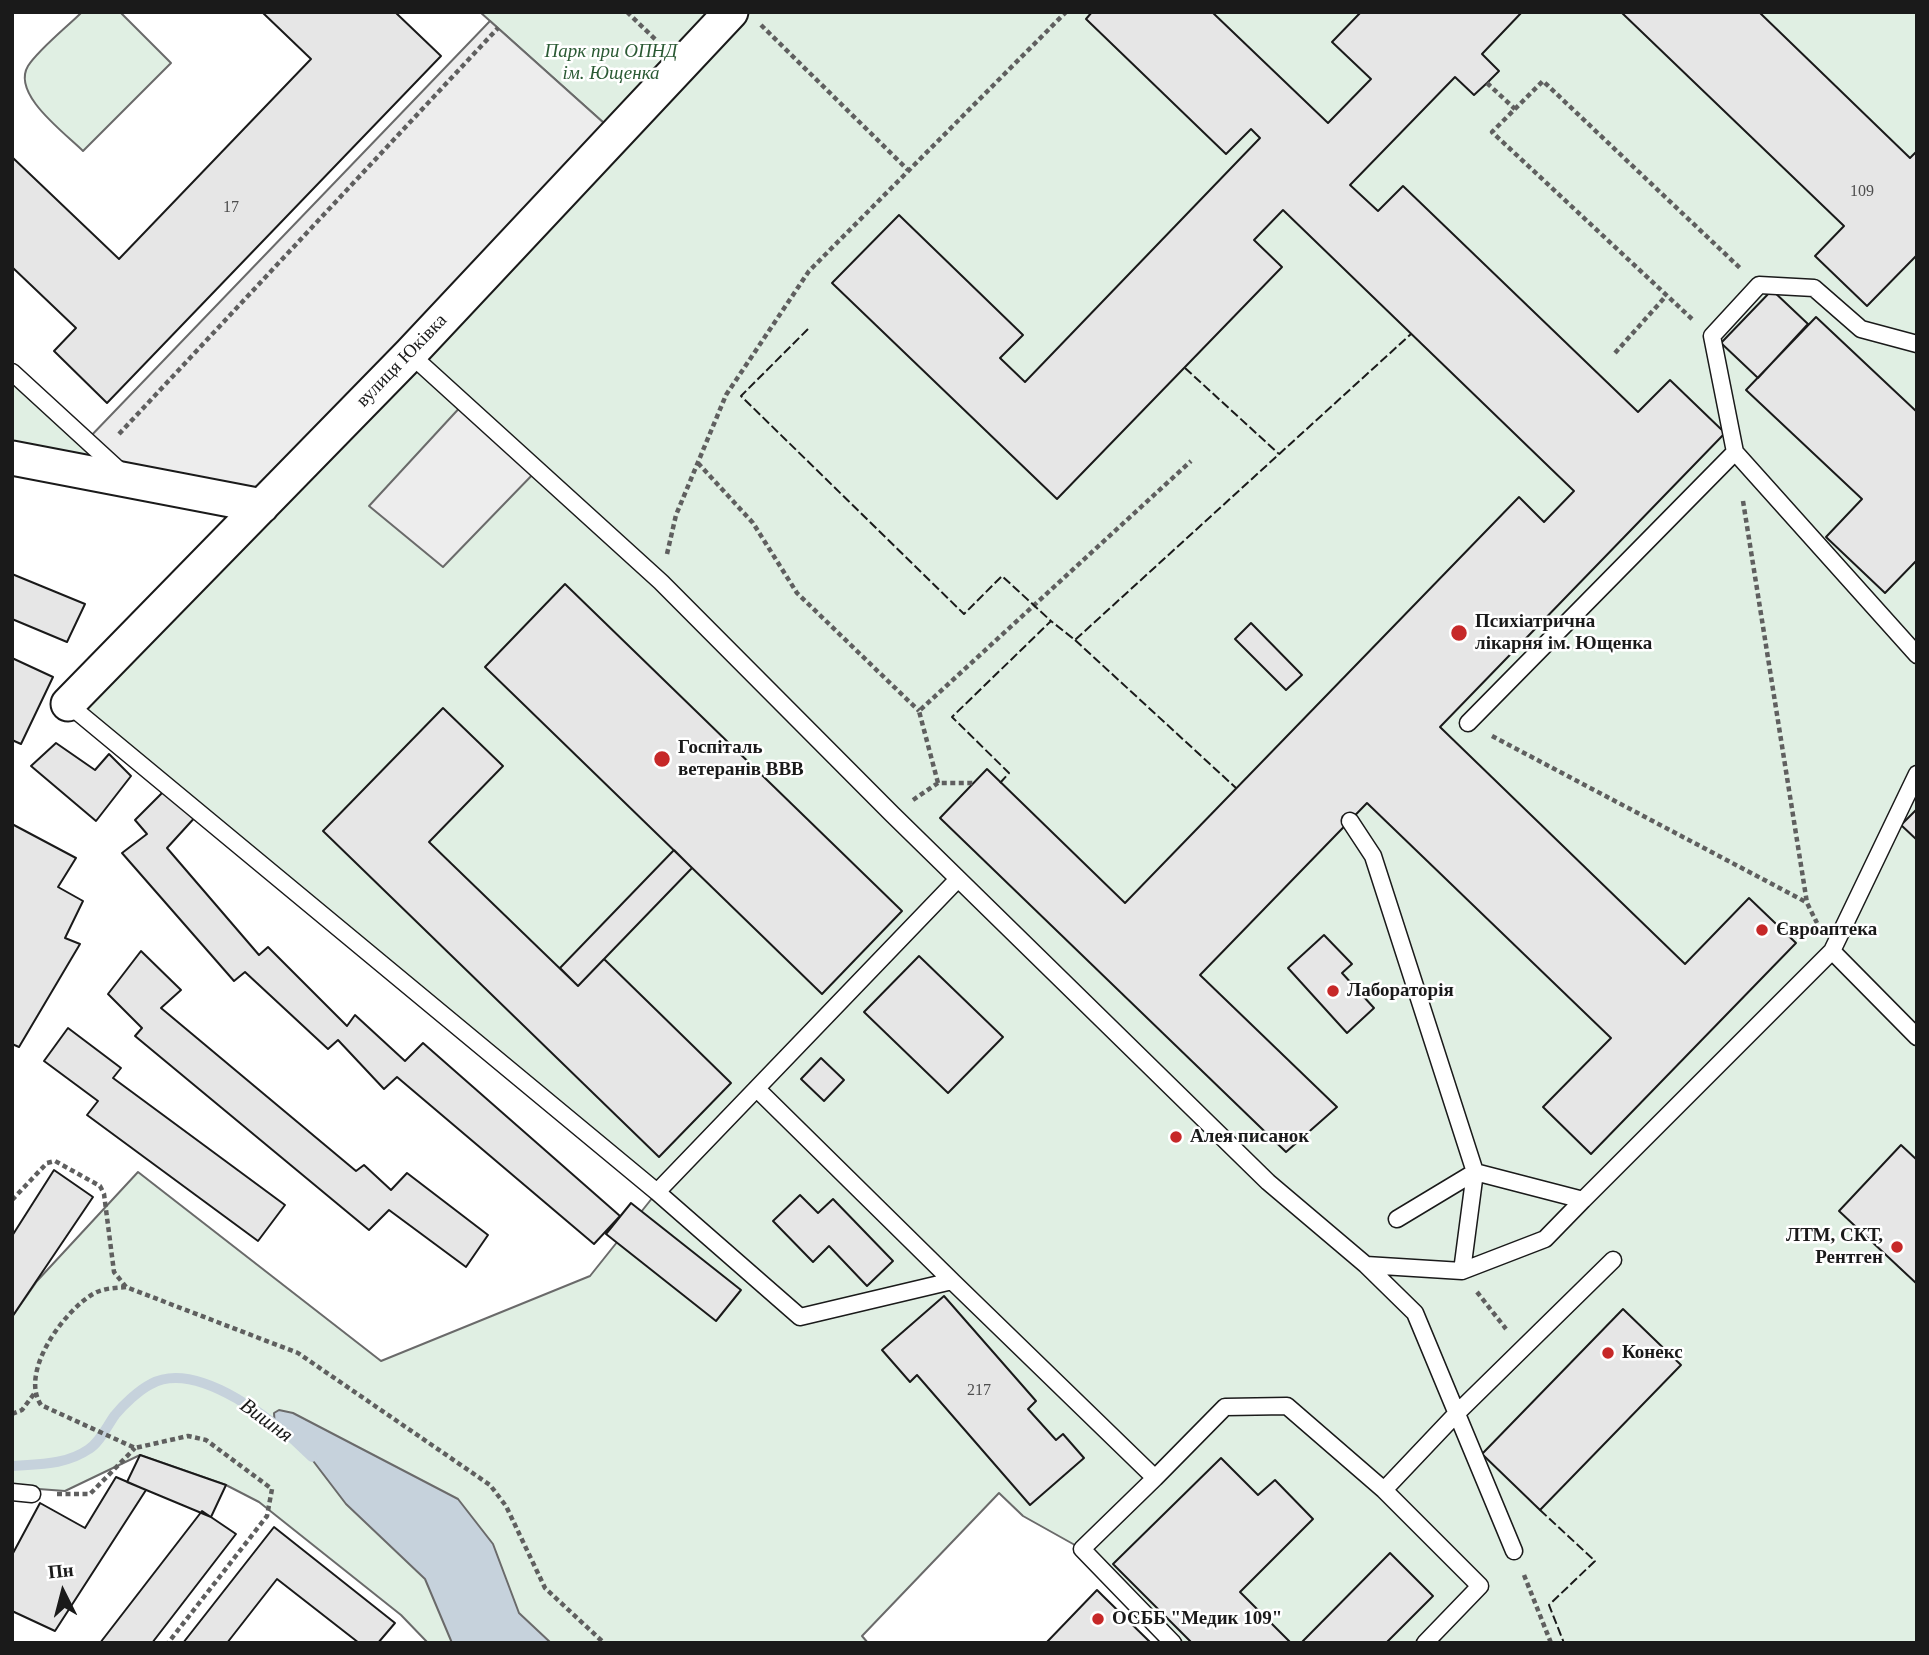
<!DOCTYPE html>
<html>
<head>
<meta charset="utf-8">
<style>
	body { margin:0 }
	#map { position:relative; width:1929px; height:1655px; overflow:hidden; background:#fff; font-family:Georgia,serif }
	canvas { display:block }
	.frame { position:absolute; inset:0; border:14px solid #1a1a1a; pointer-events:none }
	.north { position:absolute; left:28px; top:1557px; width:70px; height:70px; -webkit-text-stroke:5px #fff; paint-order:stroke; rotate:354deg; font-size:19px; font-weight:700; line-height:28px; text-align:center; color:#1a1a1a }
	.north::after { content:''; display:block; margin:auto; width:24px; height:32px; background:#1a1a1a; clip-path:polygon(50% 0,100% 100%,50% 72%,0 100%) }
</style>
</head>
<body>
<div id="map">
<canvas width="1929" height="1655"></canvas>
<div class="frame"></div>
<div class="north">Пн</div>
</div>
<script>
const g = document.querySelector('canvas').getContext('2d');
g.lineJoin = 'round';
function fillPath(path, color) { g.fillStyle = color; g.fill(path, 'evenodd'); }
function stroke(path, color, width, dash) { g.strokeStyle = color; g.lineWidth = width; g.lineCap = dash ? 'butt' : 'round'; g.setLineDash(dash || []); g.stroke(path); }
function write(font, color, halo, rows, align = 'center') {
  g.font = font + ' Georgia,serif'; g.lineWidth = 5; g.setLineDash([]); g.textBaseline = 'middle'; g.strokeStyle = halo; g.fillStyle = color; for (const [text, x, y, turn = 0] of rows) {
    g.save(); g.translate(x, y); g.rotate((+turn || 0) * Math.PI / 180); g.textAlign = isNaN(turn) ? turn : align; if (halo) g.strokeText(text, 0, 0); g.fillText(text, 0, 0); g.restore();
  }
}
const green = new Path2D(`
	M82,12h38l51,51 -88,88c-18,-18 -72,-57 -55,-85 11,-17 39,-39 54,-54z
	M480,12h1437v1631h-744l-91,-94 -59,-33 -24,-23 -137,143 6,7h-440l-27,-28 -142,-113 -33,-17 -86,-30 -75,36 -53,-4v-170l25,-36 101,-109 243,189 209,-85 67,-84 -589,-488 547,-571z
	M12,372l121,111 -121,-25z`);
const parking = new Path2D(`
	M490,21l125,112 -353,373 -129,-23 -46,-43z
	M464,403l73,67 -94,97 -74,-61z`);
const water = new Path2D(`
	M279,1410l14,3 165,86 35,45 26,69 32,30h-99l-27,-64 -79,-75 -42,-55 -29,-22 -1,-14z`);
const stream = new Path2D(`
	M12,1466c27,-2 54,-1 77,-17 11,-7 18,-23 26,-34 8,-10 24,-25 36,-31 47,-26 129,41 161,73`);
const building = new Path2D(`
	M262,12h133l46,44 -334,347 -53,-52 22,-23 -64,-61v-110l107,102 192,-200z
	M1092,12h120l116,111 43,-44 -39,-37 29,-30h161l-40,42 17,17 -12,12 -13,12 -19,-18 -105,108 28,26 25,-25 235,226 32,-32 55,53 -285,294 245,237 64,-66 47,45 -205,211 -48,-47 68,-69 -244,-235 -167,172 137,132 -51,45 -346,-334 47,-49 138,134 394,-406 25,25 30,-31 -291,-281 -29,30 28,27 -225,232 -225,-216 67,-68 124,120 -23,23 25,24 235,-244 -9,-9 -25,25 -140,-135z
	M1621,12h138l151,146 7,-7v104l-50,51 -52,-50 29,-30z
	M1772,290l36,34 -50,54 -37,-35z
	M1816,317l101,95v148l-32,33 -59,-56 36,-38 -116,-109z
	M12,574l73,30 -18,38 -55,-23z
	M565,584l337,327 -80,83 -337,-327z
	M1251,623l51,52 -16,15 -51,-51z
	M12,658l41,19 -32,67 -9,-4z
	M443,708l60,58 -74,76 149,144 26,-27 127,124 -72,74 -336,-326z
	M56,743l39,27 14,-16 22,22 -35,45 -65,-55z
	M167,788l31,26 -31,34 92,107 9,-8 79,79 8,-11 50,46 18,-18 197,173 -26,28 -197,-167 -13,12 -46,-49 -10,9 -83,-77 -11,9 -112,-128 25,-19 -12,-14z
	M1917,809v31l-16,-15z
	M12,824l64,34 -18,29 25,14 -18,37 15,6 -61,103 -7,-3z
	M674,850l18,18 -114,118 -18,-18z
	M1324,935l28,29 -10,9 32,35 -27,25 -59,-65z
	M141,951l40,39 -20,18 195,163 8,-6 27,25 16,-17 81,62 -22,32 -77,-57 -20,20 -234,-194 7,-8 -34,-34z
	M919,956l84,81 -55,56 -84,-81z
	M68,1028l53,40 -8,10 172,127 -27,36 -171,-126 11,-14 -54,-40z
	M821,1058l23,22 -20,21 -23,-22z
	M1901,1145l16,15v124l-78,-73z
	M54,1170l39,27 -81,120v-81z
	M800,1195l18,18 15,-14 60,62 -26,25 -38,-40 -16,16 -40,-41z
	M631,1203l110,87 -25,31 -110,-87z
	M944,1296l92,105 -8,8 28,31 7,-6 21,24 -54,47 -113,-130 -7,7 -28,-32z
	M1623,1309l58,56 -141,145 -58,-56z
	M140,1455l86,30 -15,32 -84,-35z
	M1221,1458l37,37 17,-15 38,39 -73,73 51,51h-99l-79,-79z
	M116,1477l30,13 -91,141 -43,-20v-56l28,-52 45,25z
	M202,1511l34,23 -84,109h-52z
	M274,1527l121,96 -17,20h-19l-82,-64 -50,64h-44z
	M1390,1553l43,43 -47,47h-85z
	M1097,1590l6,6 48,47h-105z`);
const path = new Path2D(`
	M627,12l30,29
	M761,25l147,145
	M1487,83l28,26
	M1692,319l-200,-187 51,-51 197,187
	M1615,353l51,-57
	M119,434l379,-406
	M698,463l55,60 44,70 122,118
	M1743,501l64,402 10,20
	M667,554l9,-39 50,-120 83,-124 257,-259
	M1492,736l314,166
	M938,783l-19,-72 272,-250
	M913,800l25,-17h36
	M12,1200l35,-37 8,-2 45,25 4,8 10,78 12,15 172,66 192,132 16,21 39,82 59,55
	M126,1287c-11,1 -23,1 -33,7 -29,17 -74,78 -52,111l94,43 53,-12 18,4 66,49 -5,27 -99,127
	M1477,1292l29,37
	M12,1414l10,-4 12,-16
	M57,1494h33l45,-46
	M1524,1575l27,68`);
const service = new Path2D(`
	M410,354l251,228 231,232 376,368 98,83 49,48 99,238
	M12,372l109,100
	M1735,452l-23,-116 47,-51 55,3 47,41 56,15
	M68,704l589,488 143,125 152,-36 203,197 70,-71 62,-1 97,84 96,96 -55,57
	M1468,723l267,-271 182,203
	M1350,821l23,35 102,316 -78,47
	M1832,951l85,86
	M758,1090l194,191
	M657,1192l301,-313
	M1366,1265l96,6 83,-32 38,-39
	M1462,1271l13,-99 108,28 249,-249 85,-177
	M1155,1478l-73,71 91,94
	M1384,1490l73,-77 156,-153
	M12,1492l20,2`);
const minor = new Path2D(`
	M12,458l250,48
	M68,704l342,-350 321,-342`);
const fence = new Path2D(`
	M808,329l-67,67 223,218 38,-38 49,45
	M1185,368l94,86
	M1075,640l161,148
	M1000,783l9,-10 -57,-56 99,-96 24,19 336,-306
	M1540,1510l55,51 -46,44 15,38`);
const markers = [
	[1459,633,9,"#c62828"],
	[662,759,9,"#c62828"],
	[1762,930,7,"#c62828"],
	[1333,991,7,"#c62828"],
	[1176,1137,7,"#c62828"],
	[1897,1247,7,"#c62828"],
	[1608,1353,7,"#c62828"],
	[1098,1619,7,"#c62828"]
];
const numberNames = [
	["109",1862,192],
	["17",231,208],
	["217",979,1391]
];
const parkNames = [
	["Парк при ОПНД",611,52],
	["ім. Ющенка",611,74]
];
const streetNames = [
	["вулиця Юківка",402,361,-46]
];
const poiNames = [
	["Психіатрична",1475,622],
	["лікарня ім. Ющенка",1475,644],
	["Госпіталь",678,748],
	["ветеранів ВВВ",678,770],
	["Євроаптека",1776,930],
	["Лабораторія",1347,991],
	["Алея писанок",1190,1137],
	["ЛТМ, СКТ,",1883,1236,"right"],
	["Рентген",1883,1258,"right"],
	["Конекс",1622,1353],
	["ОСББ \"Медик 109\"",1112,1619]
];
const waterNames = [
	["Вишня",266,1421,36]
];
fillPath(green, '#e0efe3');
stroke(green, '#6a6a6a', 2);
fillPath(parking, '#ededed');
stroke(parking, '#6a6a6a', 2);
fillPath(water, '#c6d2dc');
stroke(water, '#6a6a6a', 2);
stroke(stream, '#c6d2dc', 10);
fillPath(building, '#e6e6e6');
stroke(building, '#1a1a1a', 2);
stroke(service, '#1a1a1a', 19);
stroke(minor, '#1a1a1a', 37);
stroke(path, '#5f5f5f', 4.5, [5, 3.5]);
stroke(service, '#fff', 16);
stroke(minor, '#fff', 33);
stroke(fence, '#1a1a1a', 2, [9, 3.5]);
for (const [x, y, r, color] of markers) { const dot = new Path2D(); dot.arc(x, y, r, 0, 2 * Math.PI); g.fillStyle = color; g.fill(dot); stroke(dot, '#fff', 2.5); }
write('16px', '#4d4d4d', null, numberNames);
write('italic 19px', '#2b5a34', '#fff', parkNames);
write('19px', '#1a1a1a', '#fff', streetNames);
write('bold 19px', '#1a1a1a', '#fff', poiNames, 'left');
write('italic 21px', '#1a1a1a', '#fff', waterNames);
</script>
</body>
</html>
